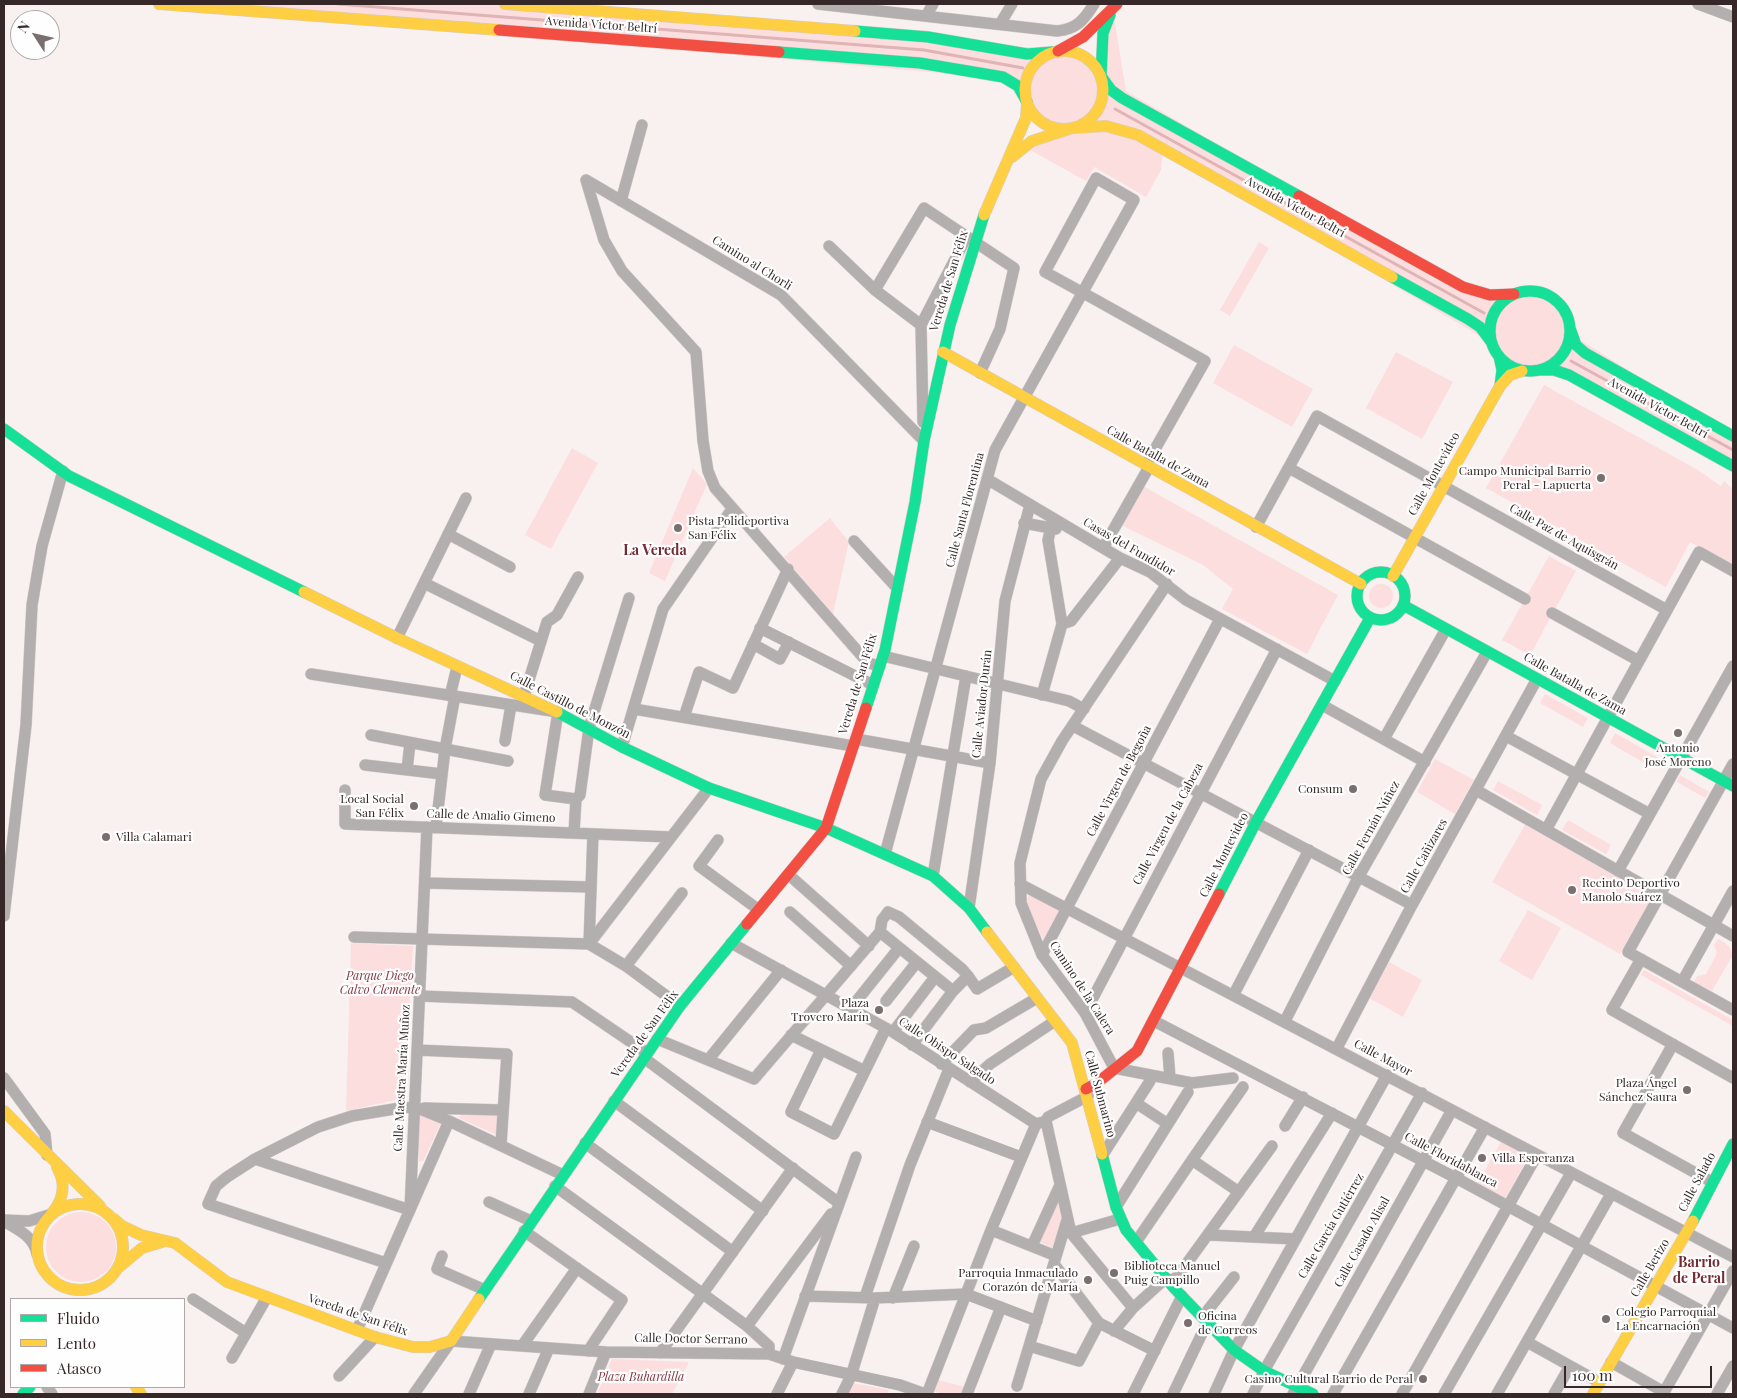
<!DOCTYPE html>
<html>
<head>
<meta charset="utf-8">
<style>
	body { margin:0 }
	#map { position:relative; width:1737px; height:1398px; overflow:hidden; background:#f9f0f0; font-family:"Playfair Display",serif }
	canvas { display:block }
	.frame { position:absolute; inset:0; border:5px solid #362828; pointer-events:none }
	.legend { position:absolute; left:10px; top:1298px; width:175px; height:90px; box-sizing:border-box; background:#fefefe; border:1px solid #aea8a8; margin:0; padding:6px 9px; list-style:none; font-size:15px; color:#362828 }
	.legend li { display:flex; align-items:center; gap:10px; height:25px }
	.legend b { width:25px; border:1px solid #aea8a8 }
	.north { position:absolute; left:10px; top:10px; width:50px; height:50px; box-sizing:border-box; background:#fefefe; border:1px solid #aea8a8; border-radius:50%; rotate:305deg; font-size:14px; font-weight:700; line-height:20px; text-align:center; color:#362828 }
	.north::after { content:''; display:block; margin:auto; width:18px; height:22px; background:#7a6e6e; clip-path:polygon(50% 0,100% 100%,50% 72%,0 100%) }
	.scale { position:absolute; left:1564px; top:1366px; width:148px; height:22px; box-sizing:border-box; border:2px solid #362828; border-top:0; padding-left:6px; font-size:15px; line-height:18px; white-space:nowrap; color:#362828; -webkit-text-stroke:4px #fefefe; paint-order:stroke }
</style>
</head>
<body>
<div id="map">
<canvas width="1737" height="1398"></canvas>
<div class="frame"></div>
<ul class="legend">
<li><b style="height:6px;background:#16e098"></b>Fluido</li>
<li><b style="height:6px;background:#ffcf43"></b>Lento</li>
<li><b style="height:6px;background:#f24e42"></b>Atasco</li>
</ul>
<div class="north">N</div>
<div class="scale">100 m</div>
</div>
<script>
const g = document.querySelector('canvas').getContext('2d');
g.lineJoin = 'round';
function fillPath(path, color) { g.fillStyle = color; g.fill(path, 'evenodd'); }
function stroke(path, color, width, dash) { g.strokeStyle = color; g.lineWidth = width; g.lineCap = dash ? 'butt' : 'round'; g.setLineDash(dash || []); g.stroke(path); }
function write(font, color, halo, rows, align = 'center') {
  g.font = font + ' "Playfair Display",serif'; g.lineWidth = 4.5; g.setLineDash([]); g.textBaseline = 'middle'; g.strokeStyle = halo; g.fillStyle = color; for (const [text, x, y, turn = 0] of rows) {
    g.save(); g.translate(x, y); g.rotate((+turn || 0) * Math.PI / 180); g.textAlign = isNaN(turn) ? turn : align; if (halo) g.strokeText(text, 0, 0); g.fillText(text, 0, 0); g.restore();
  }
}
const green = new Path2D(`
	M159,4h346l566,47 12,4 14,12 17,-50 12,74 337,196 51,7 18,-3 13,2 12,8 9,11 5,22 162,102v30l-150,-84 -61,-11 -11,-5 -7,-4 -12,-19 -329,-193 -2,20 -15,27 -52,-30 -8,14 -56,-31 23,-22 -16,-10 -28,-39z
	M1259,242l10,6 -39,68 -10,-6z
	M1234,345l79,44 -21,38 -79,-44z
	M1396,352l57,30 -31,57 -56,-31z
	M1544,385l154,85 23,16 3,-5 9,8v77l-43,-24 -24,45 -180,-99z
	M572,448l26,15 -47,86 -26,-14z
	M693,468l14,16 -42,97 -16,-8z
	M1141,485l197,110 -31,59 -85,-45 11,-20 -30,-24 -84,-41z
	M830,518l19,24 -16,72 -49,-57z
	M1549,556l27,15 -46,84 -28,-15z
	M1369 596a12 12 0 1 1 24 0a12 12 0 1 1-24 0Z
	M1545,694l43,24 -5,9 -43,-24z
	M1615,733l44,25 -6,10 -43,-25z
	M1435,759l39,21 -19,34 -38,-22z
	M1680,775l29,17 -4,6 -28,-16z
	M1498,781l44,24 -5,10 -44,-25z
	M1568,820l43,25 -5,9 -44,-24z
	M1525,825l127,72 -32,57 -128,-72z
	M1029,895l31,15 -16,31 -19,-39z
	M1528,910l33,18 -29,52 -33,-19z
	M1718,939c9,4 15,10 15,20l-2,-1 -19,33 -18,-9 3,-6 9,-2 11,-21 -3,-8z
	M351,943l62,3 -9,152 -58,13z
	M1389,962l33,18 -19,37 -34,-19z
	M1644,970l89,50v6l-92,-51z
	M424,1113l15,8 1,4 -17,36h-4l-1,-45z
	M461,1114h38l-2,21 -38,-17z
	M1502,1140l27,16 -24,43 -28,-15z
	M1059,1199l4,20 -11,29 -12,-6z
	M46 1247a35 35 0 1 1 70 0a35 35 0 1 1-70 0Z
	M612,1359l77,3 -17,32h-75z
	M938,1380l27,7 -3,7h-22l-6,-3z
	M853,1383l36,7 -2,4h-40z`);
const stream = new Path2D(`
	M338,4l586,46 99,18
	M1115,109l369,204
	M1571,361l162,89`);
const street = new Path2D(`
	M818,4l239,27c20,-2 27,-11 37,-27
	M1698,4l35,13
	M926,16l7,-12
	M1000,24l12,-20
	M586,180l18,60 18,31 74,81 7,89 5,30 7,17 153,175 12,3
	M586,180l195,115 143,146
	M621,201l21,-76
	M829,246l46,44 46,35
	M875,290l49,-82 90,60 -14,61 -20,44
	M923,422l-2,-97 45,-87
	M1289,468l236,131
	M987,479l133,79 30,14 36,28 149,81
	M1024,523l32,6
	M1256,527l61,-111 350,194
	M448,534l62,33
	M854,541l43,47
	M1103,548l46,-81
	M424,583l117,58
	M1167,584l-105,157 -21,38 -21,84 1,40 21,52 43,58 29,55 78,15 41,-5
	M1552,613l87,48
	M1062,624l9,-3 49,-63
	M760,628l113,57
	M397,638l69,-140
	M753,644l27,15 9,-17
	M883,656l186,45 15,8
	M311,674l247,38 -13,83 31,4
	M1042,695l20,-71 -14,-84 5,-21
	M450,696l7,-29
	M524,696l23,-74 10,-7 21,-38
	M1322,705l103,57
	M634,709l219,37
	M684,717l15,-45 34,16 55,-119
	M1073,726l339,179
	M371,735l137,26
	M1506,736l144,78
	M856,739l134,24
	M1384,739l62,-110
	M505,741l6,-36
	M622,747l41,-138 69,-100
	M1733,764l-105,188 105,58
	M365,765l77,9
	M407,770l3,-27
	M345,790v34l326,13
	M1476,790l257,146
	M436,827l9,-78 10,-53
	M1546,830l153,-278 34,19
	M574,833l2,-34 4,-4 9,-67 40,-130
	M718,840l-19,26 60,44
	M885,854l110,-404 139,-250 -38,-22 -51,94 51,28 109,61 -59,104
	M1618,871l115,-205
	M789,875l80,71
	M933,876l33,-200
	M425,883l165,4
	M1020,884l713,373
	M969,908l21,-145 15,-162 25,-96
	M790,912l61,54
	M4,916l22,-191 6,-120 10,-59 21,-75
	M880,932l2,-12 6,-8 11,5 63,52 6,7
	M880,932l73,59
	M354,937l235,7 37,22 54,40
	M731,943l162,89 143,92 10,-3 25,112 62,75
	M589,944l120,-156
	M589,944l4,-110
	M1042,955l178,-336
	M1641,959l-29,51 121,68
	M626,966l56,-73
	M1682,982l51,-91
	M1234,994l75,-144
	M420,996l152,6 75,51
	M886,1001l31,-39
	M851,1008l48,-60
	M1085,1013l192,-364
	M1154,1021l302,157 277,150
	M1285,1021l74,-145 128,-224
	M893,1032l42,-55
	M791,1035l74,36
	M657,1039l97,40 126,-147
	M1673,1044l-50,89 89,49
	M912,1045l41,-54 15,-15 9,13 37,-22
	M1337,1048l75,-143 125,-226
	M417,1050l90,4 -6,90
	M821,1050l-30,62 43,22 52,-106
	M1168,1053l2,25
	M644,1058l195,145
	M708,1060l73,-90
	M941,1064l33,-34 12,-2 51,-30
	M4,1078l41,56 2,21
	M970,1082l20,-18 65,-43
	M614,1101l149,110
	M1136,1103l32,21
	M424,1108l79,2
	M1046,1121l2,-4 40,-21
	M927,1122l94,35
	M1285,1126l18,-29
	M585,1143l148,109
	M1102,1156l48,-75
	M255,1159l155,51
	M1192,1160l51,-73
	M555,1186l192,140 22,20v8
	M489,1202l42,19
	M1116,1207l72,-115
	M410,1210l17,-383
	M4,1220l25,1 23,-7
	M5,1222c14,8 29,15 32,32
	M991,1230l65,26
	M524,1231l98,69 -34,51
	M1071,1233l49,-14
	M1209,1235l87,4
	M1254,1237l78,-124
	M1136,1242l56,-82 47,32
	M1032,1246l28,-61
	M442,1256l-5,13 48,21
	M386,1263l-178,-59 8,-18 11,-9 28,-18 63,-32 34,-11 48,-8 15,-1 34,14 114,54
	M1054,1264l45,59 56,28
	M1169,1282l8,-5 95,-131
	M805,1296l70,2 91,-4 71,27
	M865,1297l45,-132 39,-96
	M893,1298l21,-52
	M193,1299l53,34
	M1208,1310l26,-33
	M747,1326l84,-112
	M357,1330l92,-209
	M1114,1331l19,-23 33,-30
	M1527,1342l72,40
	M522,1346l55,-78
	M1029,1346l50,15 20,-38
	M660,1353l133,-185
	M232,1358l35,-61
	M783,1359l73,-202
	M1611,1362l53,30
	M339,1376l36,-39
	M1017,1386l50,-166
	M47,1387l5,7
	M414,1394l37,-53 155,11 163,2 24,8 107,23 25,9
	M469,1394l22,-50
	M529,1394l20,-46
	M589,1394l17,-42
	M777,1394l16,-32
	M842,1394l9,-18 24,-78
	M927,1394l64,-164 45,-106
	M967,1394l34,-87
	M1133,1394l49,-98
	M1173,1394l34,-71
	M1214,1394l20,-44 153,-275
	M1253,1394l11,-23 158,-278
	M1293,1394l159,-284
	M1333,1394l152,-267
	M1402,1394l135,-239
	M1444,1394l127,-221
	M1497,1394l114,-200
	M1554,1394l16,-28
	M1663,1394l70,-123
	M1717,1394l16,-28`);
const fast = new Path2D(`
	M855,31l73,6 99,17 25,-2
	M779,52l141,11 83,14 15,9 9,16
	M1101,76l2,-43 7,-18
	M1101,76l10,14 11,8 177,98
	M1392,277l76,42 12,8 12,16
	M1490 331a40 40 0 1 1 80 0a40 40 0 1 1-80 0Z
	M1570,328l6,17 9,8 148,83
	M1499,356l3,14 -2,16
	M1540,370h14l15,5 164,91
	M4,429l65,47 235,116
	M1357 596a24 24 0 1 1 48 0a24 24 0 1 1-48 0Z
	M1403,605l330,181
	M866,708l19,-58 30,-148 9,-61 26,-116 34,-110
	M557,712l65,35 87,41 117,40 107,48 36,32 18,24
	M1219,894l37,-72 114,-204
	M1102,1154l14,53 10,23 48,58 60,62 30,21 49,23
	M1693,1221l40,-77
	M479,1299l201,-293 67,-82
	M23,1394l7,-7`);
const slow = new Path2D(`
	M159,4l340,26
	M505,4l350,27
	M1025 90a39 39 0 1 1 78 0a39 39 0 1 1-78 0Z
	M1072,128l34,-2 32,9 254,142
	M1012,157l20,-16 40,-13
	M984,215l42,-97 1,-16
	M943,352l418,232
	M1393,576l107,-190 10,-11 12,-4
	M304,592l93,46 160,74
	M987,932l85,111 30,111
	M4,1111l96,95
	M37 1247a43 43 0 1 1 86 0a43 43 0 1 1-86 0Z
	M52,1213c12,-14 14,-30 5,-46
	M114,1219l8,7 19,9 34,8 52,39 148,55 38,10h17l21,-6 28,-42
	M118,1268l24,-20 20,-6
	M136,1387l5,7
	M1593,1394l100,-173`);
const jam = new Path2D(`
	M499,30l280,22
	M1058,51l25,-14 34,-33
	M1299,196l164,91 27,8 24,-1
	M747,924l79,-96 40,-120
	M1086,1089l11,-6 40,-32 82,-157`);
const markers = [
	[1601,478,5,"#7a6e6e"],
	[678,528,5,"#7a6e6e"],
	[1678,733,5,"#7a6e6e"],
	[1353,789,5,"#7a6e6e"],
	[414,806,5,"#7a6e6e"],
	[106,837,5,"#7a6e6e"],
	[1572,890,5,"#7a6e6e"],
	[879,1010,5,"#7a6e6e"],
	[1687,1090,5,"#7a6e6e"],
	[1482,1158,5,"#7a6e6e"],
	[1114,1273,5,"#7a6e6e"],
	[1088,1280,5,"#7a6e6e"],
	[1606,1319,5,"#7a6e6e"],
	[1188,1323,5,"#7a6e6e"],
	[1423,1379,5,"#7a6e6e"]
];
const streetNames = [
	["Avenida Víctor Beltrí",601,25,4],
	["Avenida Víctor Beltrí",1295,207,29],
	["Camino al Chorli",752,263,32],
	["Vereda de San Félix",949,281,-73],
	["Avenida Víctor Beltrí",1658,408,29],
	["Calle Batalla de Zama",1158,457,29],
	["Calle Montevideo",1434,474,-61],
	["Calle Santa Florentina",965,510,-75],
	["Calle Paz de Aquisgrán",1564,537,29],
	["Casas del Fundidor",1129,547,30],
	["Vereda de San Félix",858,684,-73],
	["Calle Batalla de Zama",1575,684,29],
	["Calle Aviador Durán",982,704,-84],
	["Calle Castillo de Monzón",570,705,27],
	["Calle Virgen de Begoña",1119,781,-62],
	["Calle de Amalio Gimeno",491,816,2],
	["Calle Virgen de la Cabeza",1168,824,-62],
	["Calle Fernán Núñez",1371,828,-61],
	["Calle Montevideo",1224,855,-63],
	["Calle Cañizares",1424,856,-61],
	["Camino de la Calera",1082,988,57],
	["Vereda de San Félix",645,1034,-54],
	["Calle Obispo Salgado",947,1051,33],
	["Calle Mayor",1383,1058,28],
	["Calle Maestra María Muñoz",402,1078,-87],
	["Calle Submarino",1100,1094,75],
	["Calle Floridablanca",1451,1160,28],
	["Calle Salado",1697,1182,-62],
	["Calle García Gutiérrez",1331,1226,-60],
	["Calle Casado Alisal",1362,1242,-61],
	["Calle Berizo",1650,1268,-60],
	["Vereda de San Félix",358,1315,19],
	["Calle Doctor Serrano",691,1339,1]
];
const poiNames = [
	["Campo Municipal Barrio",1591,471],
	["Peral - Lapuerta",1591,485],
	["Pista Polideportiva",688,521,"left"],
	["San Félix",688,535,"left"],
	["Antonio",1678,748,"center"],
	["José Moreno",1678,762,"center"],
	["Consum",1343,789],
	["Local Social",404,799],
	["San Félix",404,813],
	["Villa Calamari",116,837,"left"],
	["Recinto Deportivo",1582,883,"left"],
	["Manolo Suárez",1582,897,"left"],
	["Plaza",869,1003],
	["Trovero Marín",869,1017],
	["Plaza Ángel",1677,1083],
	["Sánchez Saura",1677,1097],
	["Villa Esperanza",1492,1158,"left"],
	["Biblioteca Manuel",1124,1266,"left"],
	["Puig Campillo",1124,1280,"left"],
	["Parroquia Inmaculado",1078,1273],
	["Corazón de María",1078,1287],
	["Colegio Parroquial",1616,1312,"left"],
	["La Encarnación",1616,1326,"left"],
	["Oficina",1198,1316,"left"],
	["de Correos",1198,1330,"left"],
	["Casino Cultural Barrio de Peral",1413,1379]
];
const parkNames = [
	["Parque Diego",380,976],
	["Calvo Clemente",380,990],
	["Plaza Buhardilla",641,1377]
];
const neighbourhoodNames = [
	["La Vereda",655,551],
	["Barrio",1699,1263],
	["de Peral",1699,1279]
];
fillPath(green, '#fcdedf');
stroke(stream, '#dfb4b6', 3);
stroke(street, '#d5cdcd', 12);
stroke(fast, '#d5cdcd', 12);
stroke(slow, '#d5cdcd', 12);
stroke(jam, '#d5cdcd', 12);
stroke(street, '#b4afaf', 11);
stroke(fast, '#16e098', 11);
stroke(slow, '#ffcf43', 11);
stroke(jam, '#f24e42', 11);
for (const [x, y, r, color] of markers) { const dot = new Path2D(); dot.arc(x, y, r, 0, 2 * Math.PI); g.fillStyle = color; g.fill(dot); stroke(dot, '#fefefe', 2); }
write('12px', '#362828', '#fefefe', streetNames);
write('12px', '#362828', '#fefefe', poiNames, 'right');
write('italic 12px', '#813940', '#fefefe', parkNames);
write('bold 14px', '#732c34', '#fefefe', neighbourhoodNames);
</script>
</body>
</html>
